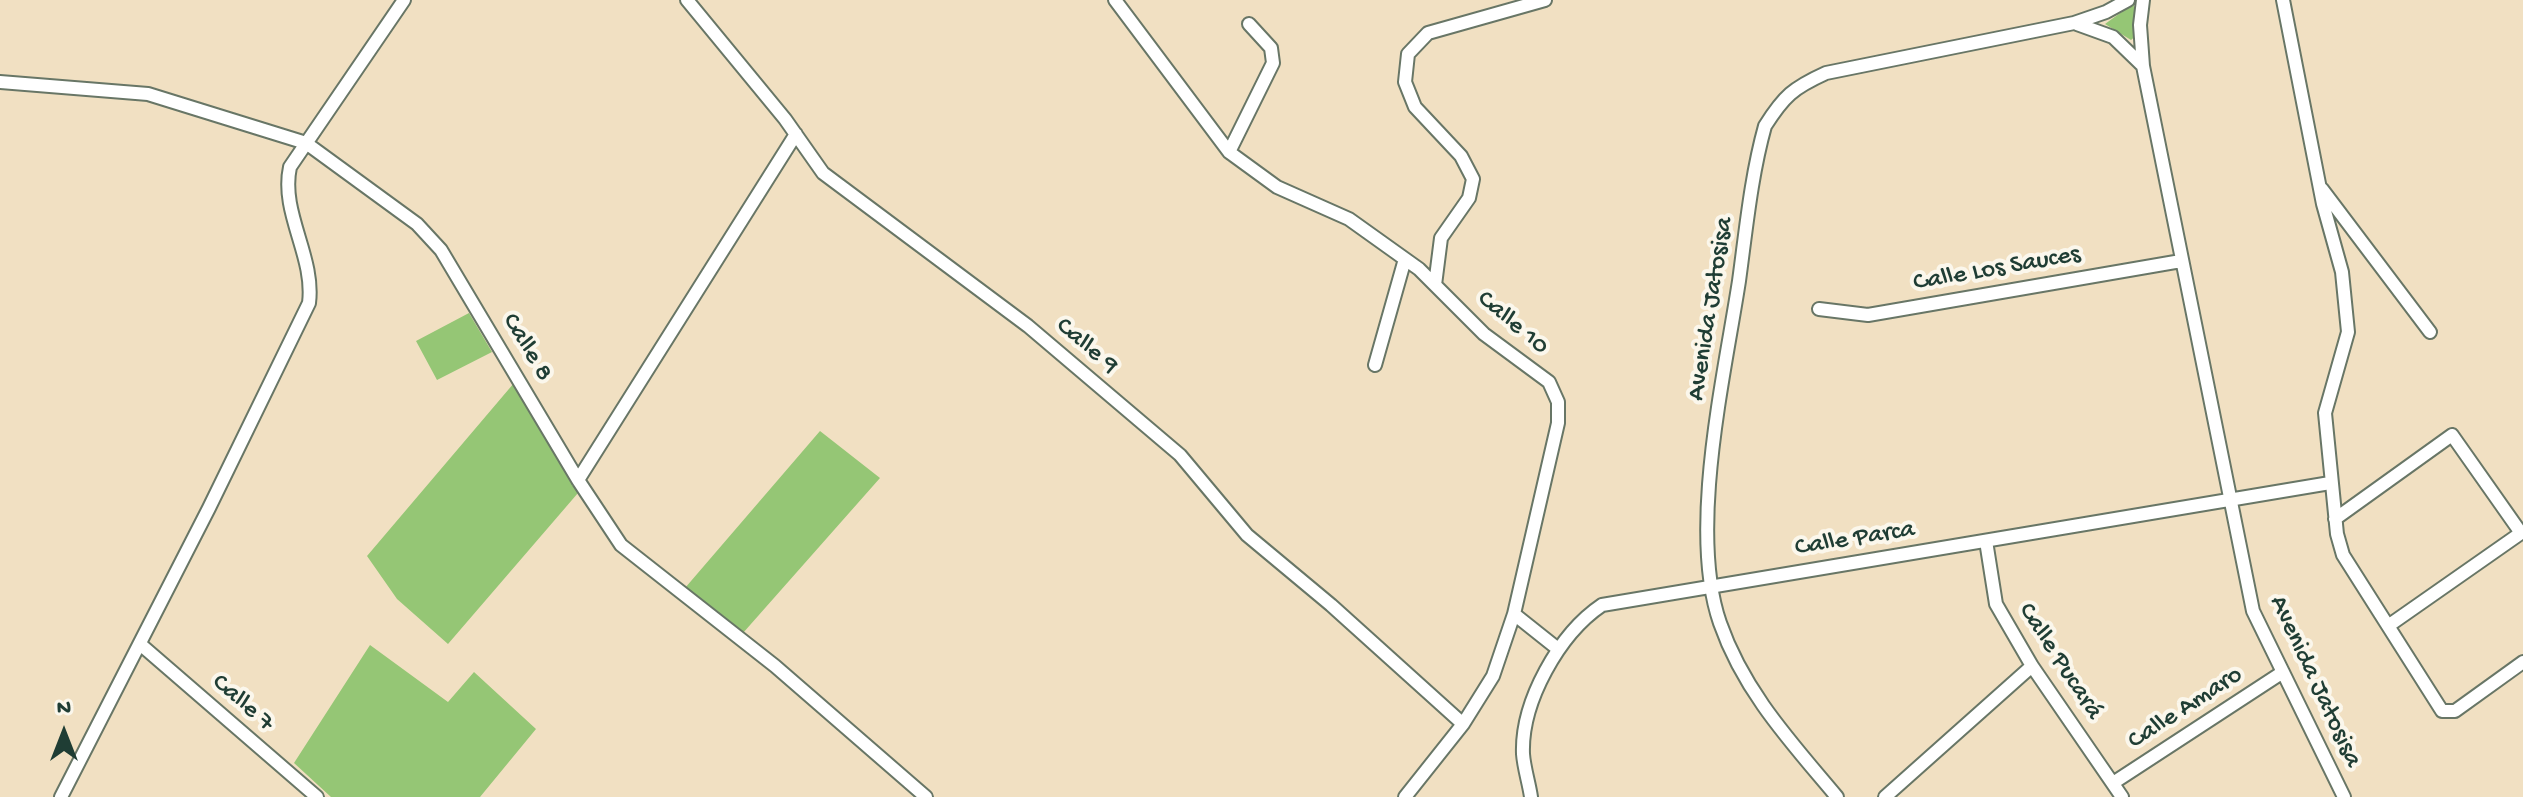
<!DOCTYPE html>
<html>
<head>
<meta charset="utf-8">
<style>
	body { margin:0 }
	#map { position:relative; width:2523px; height:797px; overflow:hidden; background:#f1e0c2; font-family:"Gochi Hand",sans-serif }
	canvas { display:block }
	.north { position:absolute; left:24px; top:693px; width:80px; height:80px; -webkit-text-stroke:6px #fbf7ec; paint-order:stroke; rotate:0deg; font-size:22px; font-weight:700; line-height:32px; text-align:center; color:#1f3d34 }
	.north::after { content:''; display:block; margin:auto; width:28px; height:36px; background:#1f3d34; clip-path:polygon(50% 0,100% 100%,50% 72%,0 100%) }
</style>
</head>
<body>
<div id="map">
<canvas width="2523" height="797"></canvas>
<div class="north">N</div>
</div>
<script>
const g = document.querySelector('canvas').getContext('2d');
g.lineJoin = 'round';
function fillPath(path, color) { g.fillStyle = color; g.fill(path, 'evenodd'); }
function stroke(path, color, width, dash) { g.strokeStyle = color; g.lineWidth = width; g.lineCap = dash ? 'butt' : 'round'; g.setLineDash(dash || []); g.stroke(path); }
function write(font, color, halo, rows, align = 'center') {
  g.font = font + ' "Gochi Hand",sans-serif'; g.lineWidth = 8; g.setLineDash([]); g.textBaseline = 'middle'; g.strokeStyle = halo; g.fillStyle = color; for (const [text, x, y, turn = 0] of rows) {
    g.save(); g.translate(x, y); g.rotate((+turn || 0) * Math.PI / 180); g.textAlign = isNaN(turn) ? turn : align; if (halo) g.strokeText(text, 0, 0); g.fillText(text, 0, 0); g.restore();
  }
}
const green = new Path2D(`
	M2134,3l2,33 -5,4 -26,-16z
	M469,313l23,39 -55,28 -21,-39z
	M514,383l64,110 -130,151 -51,-45 -30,-43z
	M820,431l60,47 -137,155 -58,-45z
	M370,645l78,57 26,-30 62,57 -56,68h-149l-37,-34z`);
const minor = new Path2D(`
	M687,0l98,119 38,54 205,153 152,129 67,80 84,70 132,119
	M1115,0l114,152 48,35 72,32 70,50 65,65 65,48 9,20v21l-44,191 -21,62 -30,48 -58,73
	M2143,0l-3,25 3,41 110,545 91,186
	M2283,0l40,204 19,68 6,60 -23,81 12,121 6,21 99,156h13l68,-49
	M2077,24l36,13 30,29
	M0,82l148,12 158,49 111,81 24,26 137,230 43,65 154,121 151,131
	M1229,152l44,-89 -2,-15 -22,-24
	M2322,189l108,143
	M1435,285l6,-47 28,-40 4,-19 -12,-23 -46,-49 -10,-25 3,-28 20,-21 117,-33
	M1819,309l49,6 313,-54
	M1375,365l30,-106
	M578,480l218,-346
	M2335,519l117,-84 69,98 -133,93
	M1986,541l10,63 36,62 90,131
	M1514,614l44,35
	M140,644l177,153
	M2113,783l170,-111
	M61,797l148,-289 100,-205c6,-47 -29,-90 -19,-136l114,-167
	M1531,797c-2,-14 -7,-29 -8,-43 -2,-52 36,-120 79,-149l728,-122
	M1837,797c-46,-55 -93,-105 -117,-174 -32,-92 4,-245 19,-342 7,-51 12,-105 26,-155 19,-30 28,-38 61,-53l248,-50 32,-11 22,-12
	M1885,797l147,-131`);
const streetNames = [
	["Calle Los Sauces",1997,270,-10],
	["Avenida Jatosisa",1712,309,-81],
	["Calle 10",1512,324,40],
	["Calle 9",1086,347,40],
	["Calle 8",526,348,59],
	["Calle Parca",1855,540,-9],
	["Calle Pucará",2059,662,57],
	["Avenida Jatosisa",2314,682,65],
	["Calle 7",242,704,41],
	["Calle Amaro",2186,709,-33]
];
fillPath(green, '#95c675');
stroke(minor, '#687666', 16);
stroke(minor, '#fff', 12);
write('26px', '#1f3d34', '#fbf7ec', streetNames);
</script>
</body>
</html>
